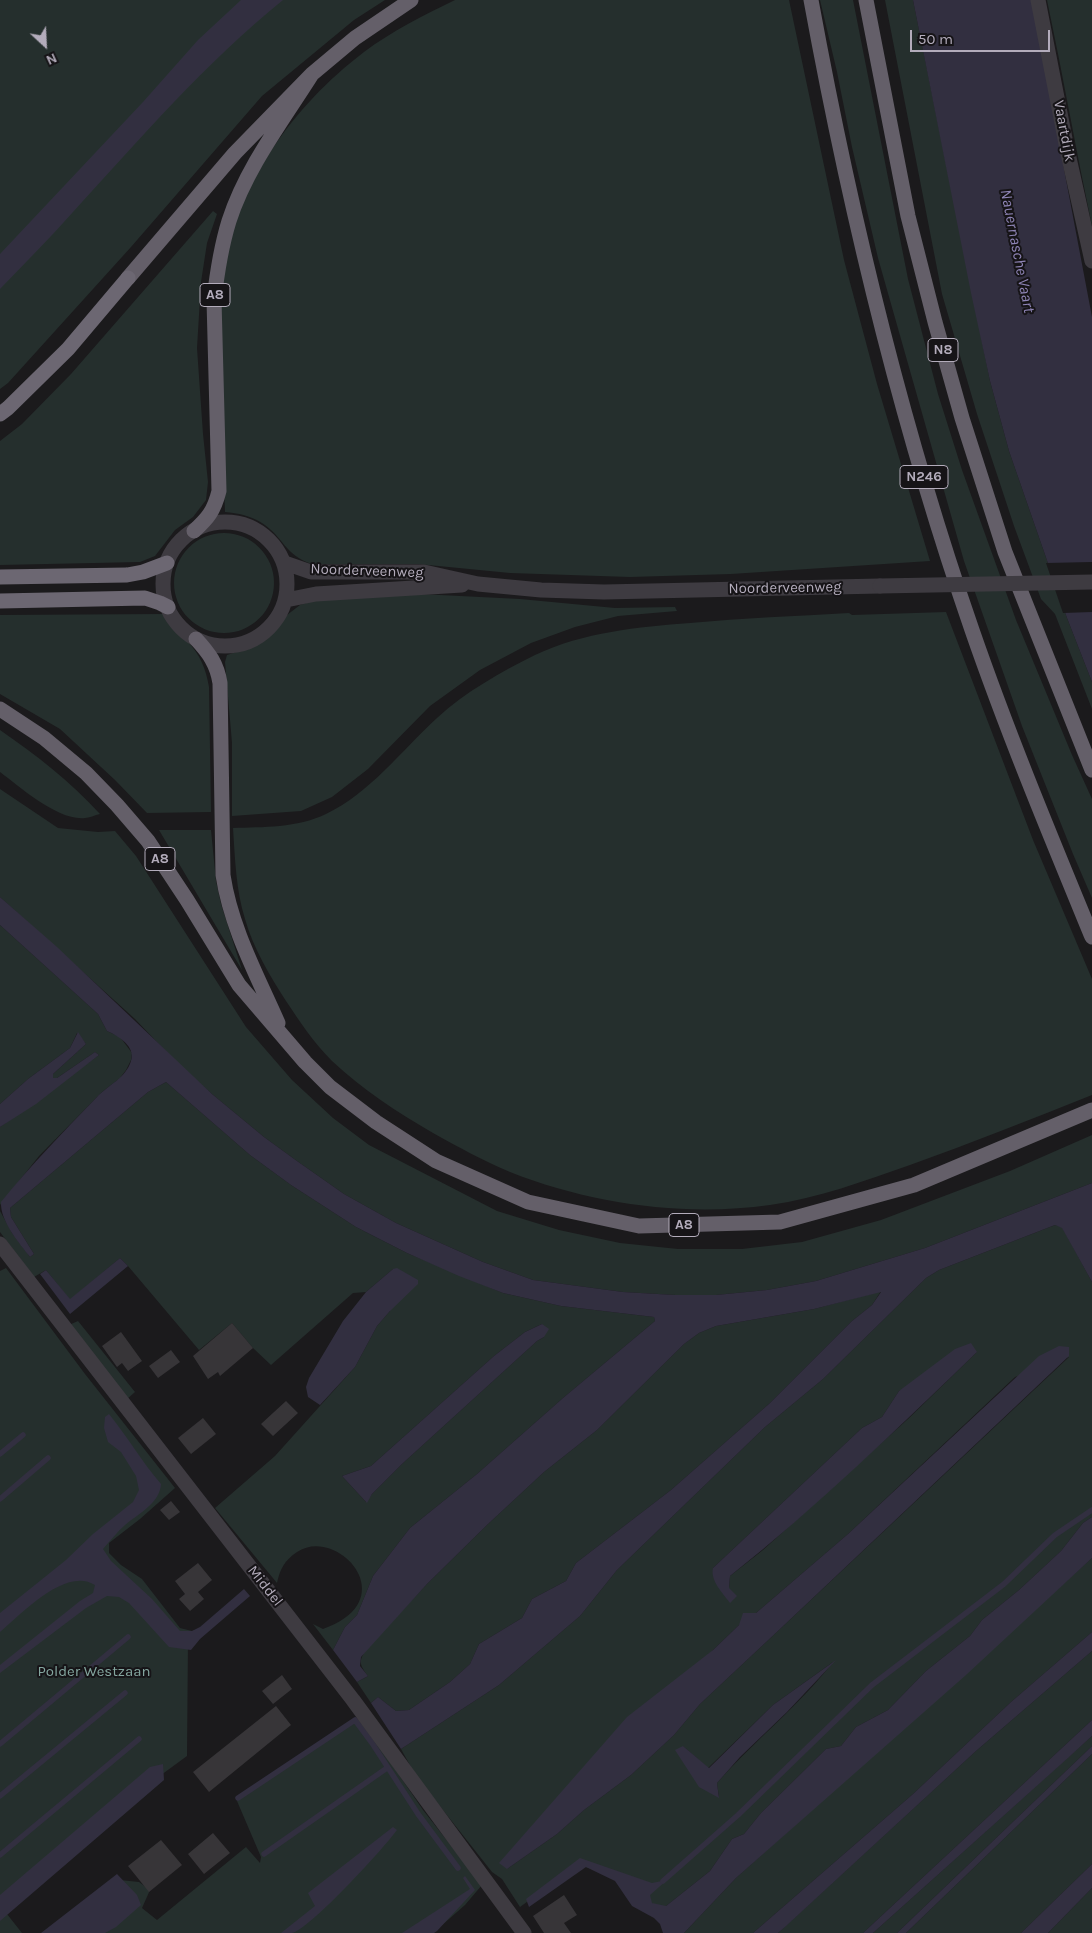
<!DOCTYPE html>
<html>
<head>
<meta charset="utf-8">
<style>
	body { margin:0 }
	#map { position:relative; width:1092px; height:1933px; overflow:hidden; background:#1b1a1c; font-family:Karla,sans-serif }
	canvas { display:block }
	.north { position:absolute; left:20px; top:20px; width:50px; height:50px; -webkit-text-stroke:4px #161417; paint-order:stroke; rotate:155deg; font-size:14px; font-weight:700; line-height:20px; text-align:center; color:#b3acbb }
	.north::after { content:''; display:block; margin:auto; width:18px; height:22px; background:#b3acbb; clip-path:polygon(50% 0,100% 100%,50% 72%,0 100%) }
	.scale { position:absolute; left:910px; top:30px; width:140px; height:22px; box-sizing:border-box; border:2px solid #b3acbb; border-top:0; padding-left:6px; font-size:15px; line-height:18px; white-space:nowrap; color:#b3acbb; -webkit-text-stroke:4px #161417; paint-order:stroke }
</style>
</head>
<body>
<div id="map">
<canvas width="1092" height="1933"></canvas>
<div class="north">N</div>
<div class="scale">50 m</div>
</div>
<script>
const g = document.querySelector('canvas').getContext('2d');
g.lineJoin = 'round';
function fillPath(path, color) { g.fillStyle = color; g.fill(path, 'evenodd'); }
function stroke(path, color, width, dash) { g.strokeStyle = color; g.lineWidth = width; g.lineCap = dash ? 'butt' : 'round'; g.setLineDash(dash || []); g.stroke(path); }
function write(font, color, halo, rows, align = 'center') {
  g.font = font + ' Karla,sans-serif'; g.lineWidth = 4; g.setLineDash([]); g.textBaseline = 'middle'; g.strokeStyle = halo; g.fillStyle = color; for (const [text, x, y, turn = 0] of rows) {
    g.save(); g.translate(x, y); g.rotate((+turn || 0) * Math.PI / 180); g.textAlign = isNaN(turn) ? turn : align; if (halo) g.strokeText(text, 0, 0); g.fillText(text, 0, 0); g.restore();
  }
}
const green = new Path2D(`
	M0,0h385l-31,20 -92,76 -131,151 -123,136 -8,6z
	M455,0h334l55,260 33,124 53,177 -199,13 -101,3 -120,-4 -92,-9h-106c-28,-9 -28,-27 -50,-41 -11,-7 -24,-10 -37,-11 -2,-48 -3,-96 -4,-144 0,-31 -3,-63 2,-95 13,-88 70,-167 141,-221 28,-21 60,-37 91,-52z
	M820,0h33l55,279 30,115 24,76 54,150 56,135 20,44v99l-19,-44 -51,-128 -58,-165 -86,-303 -26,-111 -15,-75z
	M885,0h28l77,381 19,70 58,167 25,64v27l-37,-95 -14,-15 -27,-73 -37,-112 -35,-120z
	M1047,0h45v226c-16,-75 -29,-151 -45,-226z
	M213,211l4,3 -10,29 -6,39 -4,66 6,86 5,48 -2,18 -13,17 -18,13 -20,26 -15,6 -140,3v-124l22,-17 49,-50z
	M174 583a50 50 0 1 1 100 0a50 50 0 1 1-100 0Z
	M420,594l100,5 95,9 60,-1 2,4 -59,5 -43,11 -44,16 -51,27 -50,36 -62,63 -36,28 -31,14 -69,5v-73l-7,-81 2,-7 22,-7 12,-6 11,-8 15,-19 13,-10 19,-6z
	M946,612l87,228 59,139v116c-60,24 -121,48 -182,70 -46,16 -91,33 -140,40 -86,12 -179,-1 -260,-33 -26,-11 -52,-25 -77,-39 -36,-21 -70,-43 -101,-72 -18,-18 -32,-39 -46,-60 -16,-25 -33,-53 -41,-82 -9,-29 -10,-60 -12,-91 30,-1 64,0 93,-14 44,-21 75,-63 111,-96 28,-26 64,-46 98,-63 49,-23 103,-28 155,-32 53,-5 106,-7 159,-10l3,2z
	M164,614c6,11 15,18 23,27 13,13 19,28 22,46l2,125 -64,1 -32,-33 -55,-51 -60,-35v-79z
	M0,730c36,25 70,51 100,84 -5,1 -11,4 -15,4 -27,3 -65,-31 -85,-46z
	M0,789l58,39 40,4 17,-1 21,25 110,171 46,53 41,38 36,27 128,66 62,19 61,13 58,6h64l60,-7 79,-22 129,-49 82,-36v48l-167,65 -109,33 -49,9 -51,5h-41l-52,-3 -90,-12 -50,-18 -87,-39 -52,-29 -47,-33 -33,-24 -52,-43 -35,-31 -42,-44 -135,-122z
	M211,830l5,51 5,23 21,66 -83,-140z
	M0,925l98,89 9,17 13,6 12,16 -1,7 -5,10 -6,8 -18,14 -63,64 -39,49v-78l99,-72 -4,-3 -38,26h-5l1,-4 33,-30 -9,-11 -7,15 -42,31 -28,25z
	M166,1082l84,73 41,30 65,42 51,26 96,40 58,13 93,11 1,4 -92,77 -86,76 -67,54 -37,48 -16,39 -12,12 -12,23 -20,-26 10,5c83,-29 14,-104 -26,-77 -13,9 -17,17 -20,31l-62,-75 60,-52 80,-89 22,-41 13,-15 3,-42 -27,23 -13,1 -82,72 -18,-17 -21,-25 -33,27 -71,-84 -8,-8 -50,42 -24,-30 -12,7 -34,-45v-21l12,22 18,24 4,-3 -23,-37 -1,-9 138,-116zM542,1324l2,13 -7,4 -135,123 -30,30 -6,8 -24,-26 29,-10 123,-110 31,-24z
	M1055,1225l7,2 30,55v235l-9,6 -22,28 -42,39 -37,30 -12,16 -44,35 -38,39 -32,17 -15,19 -15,3 -65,64 -17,21 -12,5 -22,32 -44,35 -5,3 -61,-38 -15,-4 -16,4 -49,36 -18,-28 -10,-7 -76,-96 -15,-27 98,-64 81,-69 37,-46 148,-143 58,-48 103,-101 13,-8zM977,1352l-69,67 -145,131 -33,26 -1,12 -16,-20 149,-140 20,-11 17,-26zM1069,1357l-290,273 -79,74 -26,31 -43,40 -47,35 -27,24 -50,35 206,-219 26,-25 17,-12 92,-79 167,-157zM833,1662c-34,44 -79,79 -116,121l2,14 -36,-51 25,22 65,-63z
	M6,1268l79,106 90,114 -35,31 -31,24v10l12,12 21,14 38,49 12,3 9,-3 -13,12 -1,116 -45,33 -139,120 19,24h-22v-662z
	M881,1291l-9,14 -20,16 -82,82 -99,87 -95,73 -10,18 -34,18 -10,19 -43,26 -9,20 -20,18 -41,28 -13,1 -18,-14 -7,6 -14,-21 11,-6c-10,-13 -9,-16 0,-29l59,-63 60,-59 57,-53 53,-42 87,-86 15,-11 17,-7 98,-17z
	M78,1321l57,71 -9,8 -57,-75z
	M1092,1558v74l-81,70 -98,92 -160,139h-69l52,-55z
	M1092,1651v69l-229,213h-85l198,-182z
	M360,1718l63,92 59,75 -17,20 -32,28h-382l69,-53 19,2 11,8 -8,18 15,12 89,-73 14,16 1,-6 -24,-56z
	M1092,1736v10l-195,187h-24z
	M1092,1754v110l-71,69h-115z
	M1092,1888v45h-44z`);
const water = new Path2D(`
	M241,0h42c-78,63 -143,139 -210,212 -24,27 -49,52 -73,77v-35l143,-152 55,-62z
	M913,0h119l60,317v365l-25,-64 -58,-167 -19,-70 -19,-88z
	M0,897l57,50 155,147 52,43 33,24 47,33 52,29 87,39 50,18 90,12 52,3h41l51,-5 49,-9 109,-33 167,-65v99l-30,-54 -7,-3 -116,45 -13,8 -103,101 -58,48 -148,143 -37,46 -81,69 -98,64 -30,-46 7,-6 18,14 13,-1 41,-28 20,-18 9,-20 43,-26 10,-19 34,-18 10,-18 95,-73 99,-87 82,-82 20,-16 9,-13 -67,17 -98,17 -17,7 -15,11 -87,86 -53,42 -57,53 -60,59 -66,73 -1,9 8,10 -11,6 -24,-32 12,-23 12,-12 16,-39 37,-48 67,-54 86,-76 92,-77 -1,-4 -93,-11 -58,-13 -44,-17 -52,-23 -51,-26 -65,-42 -41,-30 -84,-73 -18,10 -138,116 1,9 23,37 -4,3c-11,-14 -30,-36 -29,-55 30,-37 63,-71 96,-105 11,-12 29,-19 34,-36 5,-15 -13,-25 -24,-30l-9,-17 -98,-89z
	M78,1032l8,12 -33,30v4h4l38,-26 4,3 -63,49 -36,23v-23l28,-25 42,-31z
	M120,1258l8,8 -58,48 -30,-40 6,-4 24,29z
	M397,1268l21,12v4l-28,27 -13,15 -22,41 -35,38 -12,-8 -2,-10 3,-9 34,-57 23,-29 27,-23z
	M542,1324l7,5 -5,8 -7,4 -135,123 -30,30 -5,9 -25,-27 29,-10 123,-110 31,-24z
	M971,1343l6,9c-80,77 -160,155 -247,224l-1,12 8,8 -7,7c-7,-10 -20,-22 -17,-35l149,-140 20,-11 17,-26 56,-42z
	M1059,1346l10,1v9l-290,274 -79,74 -26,31 -43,40 -47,35 -27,24 -50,35 -8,-6 128,-146 86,-67 26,-25 4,-12h13l92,-79 191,-178z
	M109,1414c18,22 33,48 52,70 -1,19 -23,30 -36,41 -8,7 -15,16 -22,24l8,12 41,38 28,32h12l8,-4 44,-38 6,7 -50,43 -9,11 -22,-3 -40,-44 -10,-6 -12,-1 -21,12 -86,65v-8l80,-64 13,-8 2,-8c-29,-19 -74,29 -95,47v-19l66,-53 27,-26 40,-32 6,-12 -3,-14 -15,-24 -13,-10 -4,-14 1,-11z
	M1092,1517v41l-126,117 -230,203 -52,55h-21l-3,-9 -6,-6 -22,-12 -17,-25 -29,-14 -57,40 -3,-8 54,-41 72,25 15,-3 -17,15 2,8 14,3 44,-35 22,-32 12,-5 17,-21 65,-64 15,-3 15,-19 32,-17 38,-39 44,-35 12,-16 37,-30 42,-39 22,-28z
	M1092,1632v19l-116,100 -191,176 -7,6h-25l160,-139 98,-92z
	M836,1660l-49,52 -47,45 -23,26 2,15 -20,-11 -24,-37 8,-4 26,22 64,-63z
	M1092,1720v16l-24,22 -195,175h-10z
	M1092,1746v8l-186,179h-9z
	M163,1764l1,16 -164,141v-26l150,-128z
	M393,1827l4,3c-13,18 -87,99 -105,103 -3,0 -8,0 -11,0l34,-27 -7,-13z
	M1092,1864v24l-44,45h-27z
	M117,1874l20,21 4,10 -25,22 -11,6h-64z
	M465,1876l10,14 -38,41 -3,2h-32l68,-44 -7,-11z`);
const pier = new Path2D(`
	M1092,562v50l-29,1 -17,-50z`);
const stream = new Path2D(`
	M0,1454l23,-19
	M0,1499l48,-41
	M0,1744l128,-107
	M0,1796l125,-103
	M238,1798l117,-78 17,23 46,71 40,54
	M264,1854l123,-86
	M0,1855l139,-116
	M663,1881l75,-66 134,-130 132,-101 51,-49 37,-25`);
const building = new Path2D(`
	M232,1323l21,25 -33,28 -2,-4 -10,7 -15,-23z
	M121,1332l21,29 -14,10 -6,-8 -5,4 -15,-21z
	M171,1350l9,12 -22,16 -9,-12z
	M286,1401l12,12 -25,23 -12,-12z
	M203,1418l13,16 -25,20 -13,-16z
	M171,1501l9,11 -11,8 -9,-10z
	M198,1563l14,17 -14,12 6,7 -14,12 -11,-12 6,-5 -10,-13z
	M282,1675l10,14 -19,15 -11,-13z
	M276,1706l15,19 -82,67 -16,-20z
	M213,1833l17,20 -26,21 -16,-20z
	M161,1840l21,25 -33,27 -21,-26z
	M564,1895l13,20 -13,8 7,10h-27l-11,-17z`);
const minor = new Path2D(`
	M1038,0l29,149 25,112
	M0,1244l353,456 171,233`);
const tertiary = new Path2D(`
	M163 584a62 62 0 1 1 124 0a62 62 0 1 1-124 0Z
	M285,563l26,9h113l54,12 63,6 63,2 276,-6
	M286,600l30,-6 146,-9`);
const trunk = new Path2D(`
	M811,0c39,213 90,425 161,630 36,104 78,205 120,307
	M866,0l42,216 27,106 27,96 43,134 87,218
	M128,278l107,-125 77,-79 43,-36 56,-38
	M194,531c14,-13 20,-20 25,-40l-5,-191c3,-27 7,-53 15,-79 17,-53 54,-101 83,-147
	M196,639c13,14 21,25 24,44l3,192c8,53 34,100 55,148
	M0,709l44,29 42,35 31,32 31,36 39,59 52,85 66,77 25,25 46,35 60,39 92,41 111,24 141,-4 134,-37 178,-75`);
const motorway = new Path2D(`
	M0,414l8,-6 60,-59 60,-71
	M0,577l127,-2 16,-3 24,-9
	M0,601l145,-3 15,5 8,4`);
const tertiaryBridge = new Path2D(`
	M880,586l212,-4`);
const shields = [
	[215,295,30],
	[943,350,30],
	[924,477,48],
	[160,859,30],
	[684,1225,30]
];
const shieldNames = [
	["A8",215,295],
	["N8",943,350],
	["N246",924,477],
	["A8",160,859],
	["A8",684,1225]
];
const streetNames = [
	["Vaartdijk",1064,131,79],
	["Noorderveenweg",367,571,2],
	["Noorderveenweg",785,588,-1],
	["Middel",265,1586,52]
];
const parkNames = [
	["Polder Westzaan",94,1672]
];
const waterNames = [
	["Nauernasche Vaart",1017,251,79]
];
fillPath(green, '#252f2d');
fillPath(water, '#322f40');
fillPath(pier, '#1b1a1c');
stroke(stream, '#322f40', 5.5);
fillPath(building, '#373538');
stroke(minor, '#3e3b41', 15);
stroke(tertiary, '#3e3b41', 15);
stroke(trunk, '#645f69', 15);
stroke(motorway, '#6c6772', 15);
stroke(tertiaryBridge, '#3e3b41', 15);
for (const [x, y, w] of shields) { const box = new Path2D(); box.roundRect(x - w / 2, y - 11.5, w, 23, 4); g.fillStyle = '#161417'; g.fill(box); stroke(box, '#b3acbb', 1); }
write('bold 14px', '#b3acbb', null, shieldNames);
write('15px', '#b3acbb', '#161417', streetNames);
write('15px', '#84a69f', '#161417', parkNames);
write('italic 16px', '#8e84b5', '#161417', waterNames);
</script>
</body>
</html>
